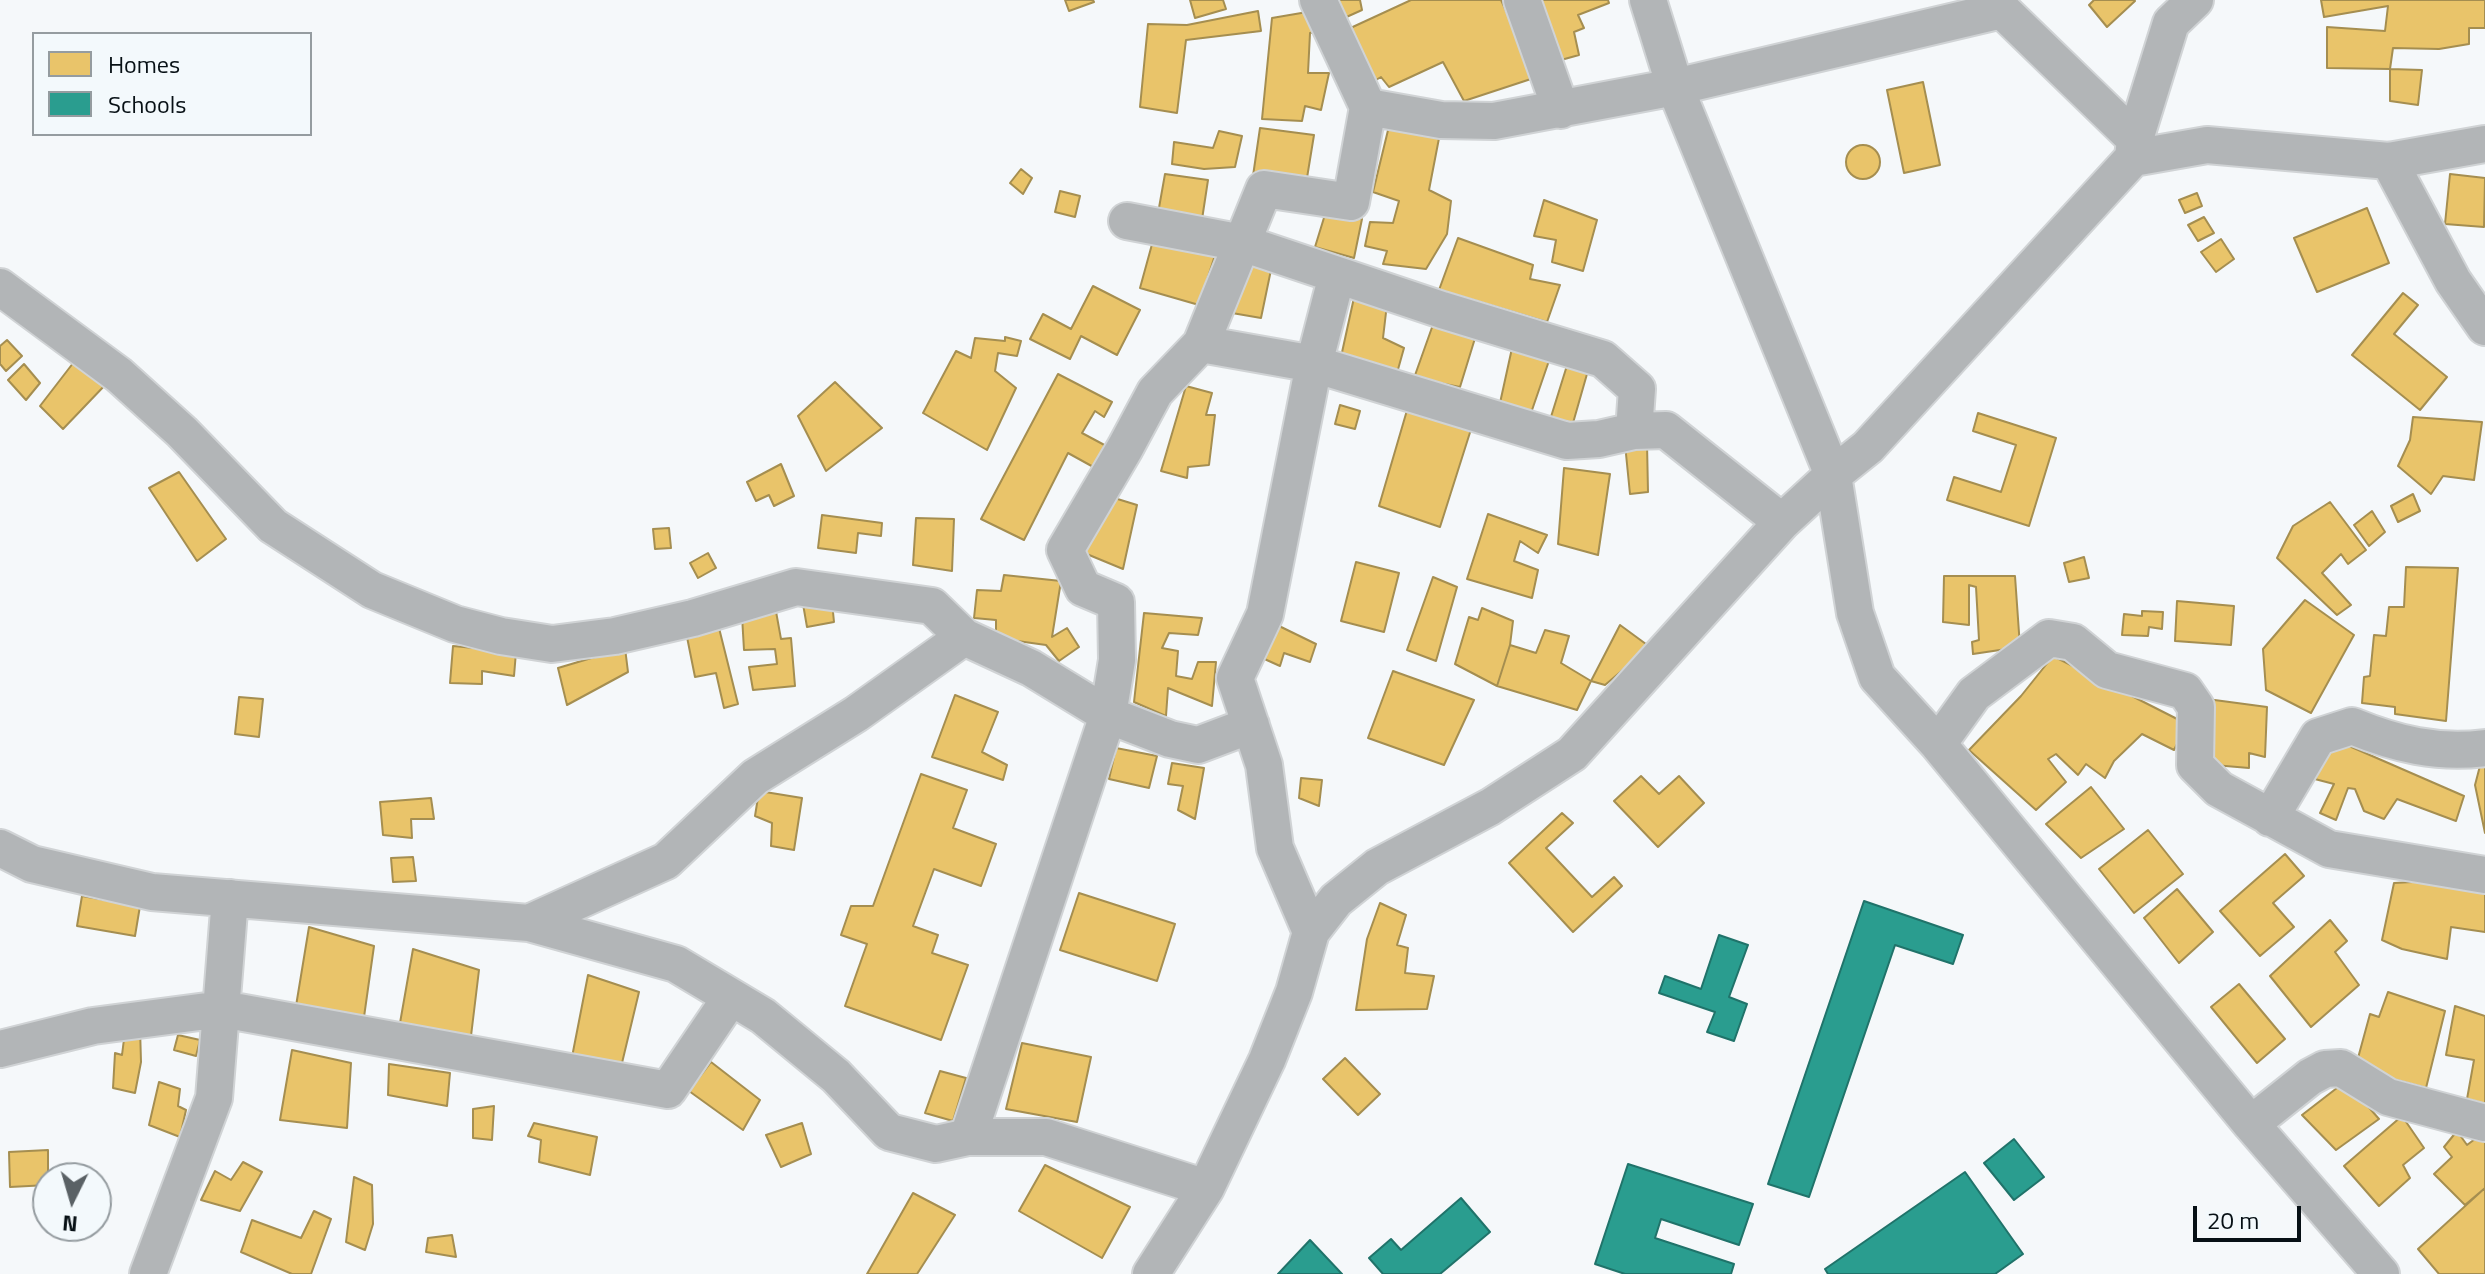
<!DOCTYPE html>
<html>
<head>
<meta charset="utf-8">
<style>
	body { margin:0 }
	#map { position:relative; width:2485px; height:1274px; overflow:hidden; background:#f5f8fa; font-family:"Titillium Web",sans-serif }
	canvas { display:block }
	.legend { position:absolute; left:32px; top:32px; width:280px; height:104px; box-sizing:border-box; background:#f3f9fc; border:2px solid #959ca0; margin:0; padding:10px 14px; list-style:none; font-size:24px; color:#071015 }
	.legend li { display:flex; align-items:center; gap:16px; height:40px }
	.legend b { width:40px; border:2px solid #959ca0 }
	.north { position:absolute; left:32px; top:1162px; width:80px; height:80px; box-sizing:border-box; background:#f3f9fc; border:2px solid #959ca0; border-radius:50%; rotate:185deg; font-size:22px; font-weight:700; line-height:32px; text-align:center; color:#071015 }
	.north::after { content:''; display:block; margin:auto; width:28px; height:36px; background:#5a6165; clip-path:polygon(50% 0,100% 100%,50% 72%,0 100%) }
	.scale { position:absolute; left:2193px; top:1206px; width:108px; height:36px; box-sizing:border-box; border:4px solid #071015; border-top:0; padding-left:10px; font-size:24px; line-height:28px; white-space:nowrap; color:#071015; -webkit-text-stroke:6px #f3f9fc; paint-order:stroke }
</style>
</head>
<body>
<div id="map">
<canvas width="2485" height="1274"></canvas>
<ul class="legend">
<li><b style="height:22px;background:#e9c46a"></b>Homes</li>
<li><b style="height:22px;background:#2a9d8f"></b>Schools</li>
</ul>
<div class="north">N</div>
<div class="scale">20 m</div>
</div>
<script>
const g = document.querySelector('canvas').getContext('2d');
g.lineJoin = 'round';
function fillPath(path, color) { g.fillStyle = color; g.fill(path, 'evenodd'); }
function stroke(path, color, width, dash) { g.strokeStyle = color; g.lineWidth = width; g.lineCap = dash ? 'butt' : 'round'; g.setLineDash(dash || []); g.stroke(path); }
const homes = new Path2D(`
	M1065,0h28l1,2 -25,9z
	M1190,0h33l3,9 -31,9z
	M1336,0h24l2,10 -20,9z
	M1411,0h90l36,77 -73,24 -21,-39 -54,25 -8,-10 -12,7 -25,-53z
	M1535,0h73l1,3 -31,12 6,13 -10,4 5,23 -18,5z
	M2094,0h40l1,1 -28,26 -18,-22z
	M2321,0h164v28h-16v16l-30,5 -46,-1 -3,21 -63,-1v-41l58,4 3,-25 -64,11z
	M1258,11l3,20 -75,9 -9,73 -37,-6 8,-83 39,1z
	M1313,11l8,20 -11,2 -2,40h21l-8,37 -16,-4 -3,15 -40,-2 10,-101z
	M2390,69l32,1 -4,35 -28,-4z
	M1923,82l17,83 -36,8 -17,-83z
	M1390,122l50,11 -11,57 22,11 -4,33 -21,35 -43,-5 4,-13 -22,-5 5,-24 23,1 6,-22 -26,-9z
	M1260,128l54,7 -8,49 -53,-8z
	M1219,131l23,5 -7,31 -31,2 -32,-5 2,-22 39,6z
	M1846 162a17 17 0 1 1 34 0a17 17 0 1 1-34 0Z
	M1021,169l11,9 -9,16 -13,-11z
	M1165,174l43,6 -7,46 -44,-7z
	M2450,174l35,4 -1,49 -39,-3z
	M1060,191l20,5 -5,21 -20,-5z
	M2197,193l5,13 -17,7 -6,-13z
	M1544,200l53,20 -14,51 -31,-9 4,-22 -22,-4z
	M1327,208l35,11 -8,39 -39,-11z
	M2367,208l22,55 -72,29 -23,-54z
	M2204,217l10,16 -16,8 -10,-16z
	M1154,237l62,15 -17,53 -59,-17z
	M1458,238l75,27 -3,14 30,6 -13,37 -108,-32z
	M2221,239l13,20 -18,13 -15,-20z
	M1247,257l25,8 -11,53 -29,-5z
	M1093,286l47,24 -23,45 -36,-19 -11,23 -40,-20 13,-25 28,15z
	M1355,293l32,11 -4,34 21,10 -7,25 -56,-16z
	M2403,293l15,12 -24,29 53,43 -27,33 -68,-55z
	M1435,319l41,16 -16,52 -46,-9z
	M1005,337l16,4 -4,15 -19,-3 -3,18 21,17 -29,62 -64,-37 33,-62 15,7 4,-20 30,3z
	M1514,339l38,13 -21,61 -31,-10z
	M7,340l15,16 -16,15 -6,-7v-18z
	M77,358l31,24 -45,47 -23,-23z
	M1569,359l20,8 -18,63 -21,-10z
	M24,364l16,19 -14,17 -18,-20z
	M1058,374l54,28 -8,15 -9,-6 -13,22 28,15 -13,21 -29,-16 -44,87 -43,-21z
	M835,382l47,46 -56,43 -28,-55z
	M1186,386l26,7 -6,22h9l-6,50 -21,2 -1,11 -26,-7z
	M1410,400l63,23 -33,104 -61,-21z
	M1340,405l20,6 -5,18 -20,-5z
	M1978,413l78,25 -27,88 -82,-26 7,-23 47,15 15,-47 -43,-14z
	M2413,417l69,5 -8,58 -31,-4 -12,18 -33,-28 12,-26z
	M1647,443l1,49 -18,2 -5,-50z
	M781,464l13,32 -20,10 -5,-11 -13,6 -9,-19z
	M1564,468l46,6 -12,81 -40,-11z
	M179,472l47,67 -29,22 -48,-73z
	M2413,494l7,17 -22,11 -7,-16z
	M1111,497l26,8 -14,64 -46,-19z
	M2330,502l36,48 -18,14 -7,-10 -19,19 29,32 -14,10 -60,-57 16,-32z
	M2372,511l13,21 -16,14 -15,-21z
	M1488,514l59,21 -9,18 -18,-12 -6,20 24,9 -6,28 -65,-19z
	M822,515l60,8 -1,13 -23,-3 -2,20 -38,-5z
	M916,518l38,1 -2,52 -39,-6z
	M669,528l2,20 -16,1 -2,-20z
	M708,553l8,15 -18,10 -8,-15z
	M2084,557l5,21 -20,4 -5,-19z
	M1356,562l43,11 -15,59 -43,-11z
	M2406,567l52,1 -12,153 -51,-7v-7l-33,-4 2,-26 6,-1 4,-41 12,1 3,-29h15z
	M1004,575l57,6 -9,56 15,-9 12,19 -20,14 -13,-16 -50,-7v-18l-22,-2 3,-28 24,1z
	M1944,576h71l5,71 -47,7 -1,-12 7,-2 -3,-53 -7,-2v40l-26,-3z
	M1433,577l24,10 -21,74 -29,-11z
	M2305,600l49,35 -43,78 -45,-23 -3,-41z
	M2177,601l57,5 -3,39 -56,-4z
	M832,602l2,20 -27,5 -4,-23z
	M775,606l6,33 10,-1 4,48 -42,4 -4,-23 28,-3 -2,-15 -31,1 -2,-34z
	M1482,608l31,13 -3,24 -13,41 -42,-22 14,-47 9,3z
	M2142,611l21,1 -1,17 -13,-2 -1,9 -26,-1 2,-21 18,2z
	M1144,613l58,5 -4,17 -29,-2 -7,15 16,3 -2,25 16,3 6,-17h18l-4,44 -44,-18 -2,28 -32,-14z
	M718,624l20,80 -14,4 -8,-35 -21,4 -9,-45z
	M1277,625l39,19 -6,18 -26,-9 -4,13 -20,-9z
	M1620,625l30,22 -45,38 -14,-4z
	M1545,630l24,6 -8,27 30,18 -14,29 -80,-24 13,-41 26,8z
	M453,646l63,6 -2,24 -32,-5v13l-32,-1z
	M625,648l3,24 -61,33 -9,-37z
	M2053,656l134,68 -13,26 -32,-16 -28,27 -9,17 -19,-14 -8,11 -22,-21 -8,5 18,23 -30,28 -67,-60 52,-54z
	M1393,671l81,29 -30,65 -76,-27z
	M955,695l43,17 -16,40 25,13 -4,15 -71,-23z
	M239,697l24,2 -4,38 -24,-3z
	M2207,699l60,8 -2,50 -16,-4v15l-47,-4z
	M2333,739l131,57 -8,25 -59,-22 -13,20 -20,-8 -9,-22 -7,-1 -12,32 -16,-7 14,-29 -27,-7z
	M1116,748l41,8 -8,32 -40,-9z
	M2481,762h4v71l-10,-48z
	M1172,763l32,5 -9,51 -17,-9 5,-24 -15,-2z
	M921,774l46,16 -14,38 43,16 -15,42 -47,-17 -21,57 25,9 -6,18 36,12 -27,75 -96,-34 22,-62 -26,-9 10,-29h22z
	M1641,776l18,18 20,-18 25,27 -46,44 -44,-46z
	M1301,778l21,2 -3,26 -20,-8z
	M2091,787l33,42 -43,29 -35,-34z
	M759,791l43,7 -8,52 -23,-4 1,-23 -17,-7z
	M431,798l3,21h-23l1,19 -29,-3 -3,-33z
	M1562,813l11,10 -27,25 46,49 22,-20 8,9 -49,46 -64,-69z
	M2148,830l35,44 -49,39 -35,-44z
	M2285,854l19,22 -31,27 21,24 -34,29 -40,-45z
	M413,857l3,24 -23,1 -2,-24z
	M2450,880l35,6v46l-34,-5 -4,32 -45,-10 -20,-9 12,-57z
	M2177,889l36,43 -34,31 -35,-45z
	M1079,893l96,31 -18,57 -97,-31z
	M82,896l58,10 -5,30 -58,-10z
	M1380,903l26,12 -9,30 11,3 -3,25 29,3 -7,33 -71,1 11,-71z
	M2330,920l17,21 -12,11 24,33 -48,42 -41,-51z
	M309,927l65,19 -10,71 -68,-11z
	M413,949l66,21 -8,66 -71,-13z
	M588,975l51,17 -17,71 -50,-6z
	M2239,984l46,55 -28,24 -46,-56z
	M2388,992l57,19 -19,77 -71,-19 15,-55 9,3z
	M2455,1006l30,10v88l-18,-5 7,-39 -28,-5z
	M140,1028l1,34 -6,31 -22,-5 2,-35 7,2 3,-24z
	M178,1035l22,5 -4,16 -22,-6z
	M1022,1043l69,14 -14,65 -71,-13z
	M292,1050l59,13 -4,65 -67,-8z
	M1345,1058l35,36 -22,21 -35,-36z
	M711,1062l49,38 -17,30 -54,-39z
	M389,1064l61,9 -3,33 -59,-11z
	M940,1071l26,7 -13,43 -28,-8z
	M2346,1081l33,38 -43,31 -34,-35z
	M159,1082l21,7 -2,17 8,4 -6,27 -31,-12z
	M494,1106l-2,34 -19,-2v-29z
	M2402,1116l22,32 -21,17 7,13 -31,28 -35,-40z
	M534,1123l63,14 -7,38 -51,-13 2,-22 -13,-4z
	M802,1123l9,31 -30,13 -15,-32z
	M2457,1131l10,14 12,-9 6,6v46l-20,17 -31,-31 18,-17 -8,-10z
	M48,1150v35l-38,2 -1,-35z
	M243,1162l19,10 -22,39 -39,-11 14,-29 16,9z
	M1045,1165l85,42 -28,51 -83,-47z
	M354,1177l18,8 1,39 -8,26 -19,-8z
	M2485,1188v86h-46l-21,-25z
	M913,1193l42,22 -38,59h-50z
	M314,1211l17,8 -20,55h-19l-51,-22 11,-32 49,18z
	M452,1235l4,22 -30,-5 2,-14z`);
const schools = new Path2D(`
	M1864,901l99,34 -10,29 -58,-19 -86,252 -41,-13z
	M1719,935l29,10 -19,52 18,7 -13,37 -27,-9 8,-20 -56,-19 6,-17 36,13z
	M2014,1139l30,38 -30,23 -30,-37z
	M1628,1164l125,40 -14,41 -78,-26 -6,19 79,26 -3,10h-106l-30,-10z
	M1965,1172l58,82 -28,20h-167l-3,-5z
	M1461,1198l29,34 -50,42h-57l-14,-16 22,-19 10,11z
	M1310,1240l32,34h-64z`);
const minor = new Path2D(`
	M1318,0l50,107 73,13 53,1 181,-34 327,-77
	M1522,0l39,110
	M1648,0l27,87 158,388 22,138 22,64 61,67 313,380 130,150
	M1999,0l3,10 133,129
	M2133,158l74,-13 182,16 96,-17
	M2389,161l64,120 32,46
	M1127,221l115,22 200,67 161,49 34,30 -3,42
	M0,287l119,88 63,57 91,94 99,64 83,34 46,12 51,8 63,-8 78,-18 103,-31 136,19 32,31 67,31 77,47 62,24 28,6 53,-20
	M1201,344l113,20 253,77 32,-2 35,-8 32,-1 116,92
	M1938,744l36,-50 75,-56 24,4 34,28 78,21 11,16 -1,58 24,24 110,60 156,26
	M2270,818l48,-81 34,-11c44,18 85,28 133,22
	M0,848l32,16 120,28 377,31 147,41 87,52 73,60 53,56 47,12 32,-7h78l160,51
	M529,923l137,-62 89,-84 101,-63 108,-77
	M1311,932l-36,-84 -11,-83 -29,-87 30,-64 49,-250 23,-89
	M0,1049l93,-23 129,-17 446,81 63,-93
	M2251,1124l59,-47 15,-8 16,-1 47,29 97,26
	M968,1137l140,-422 9,-55 -1,-58 -33,-14 -18,-38 60,-102 30,-56 46,-48 63,-155 87,13 17,-95
	M148,1274l66,-176 16,-200
	M1151,1274l55,-86 61,-128 27,-68 17,-60 25,-32 41,-33 113,-60 82,-53 210,-232 51,-47 35,-28 265,-289 2,-19 36,-116 24,-23`);
fillPath(homes, '#e9c46a');
stroke(homes, '#a58e50', 2);
fillPath(schools, '#2a9d8f');
stroke(schools, '#20736a', 2);
stroke(minor, '#d0d3d5', 40);
stroke(minor, '#b2b5b7', 36);
</script>
</body>
</html>
